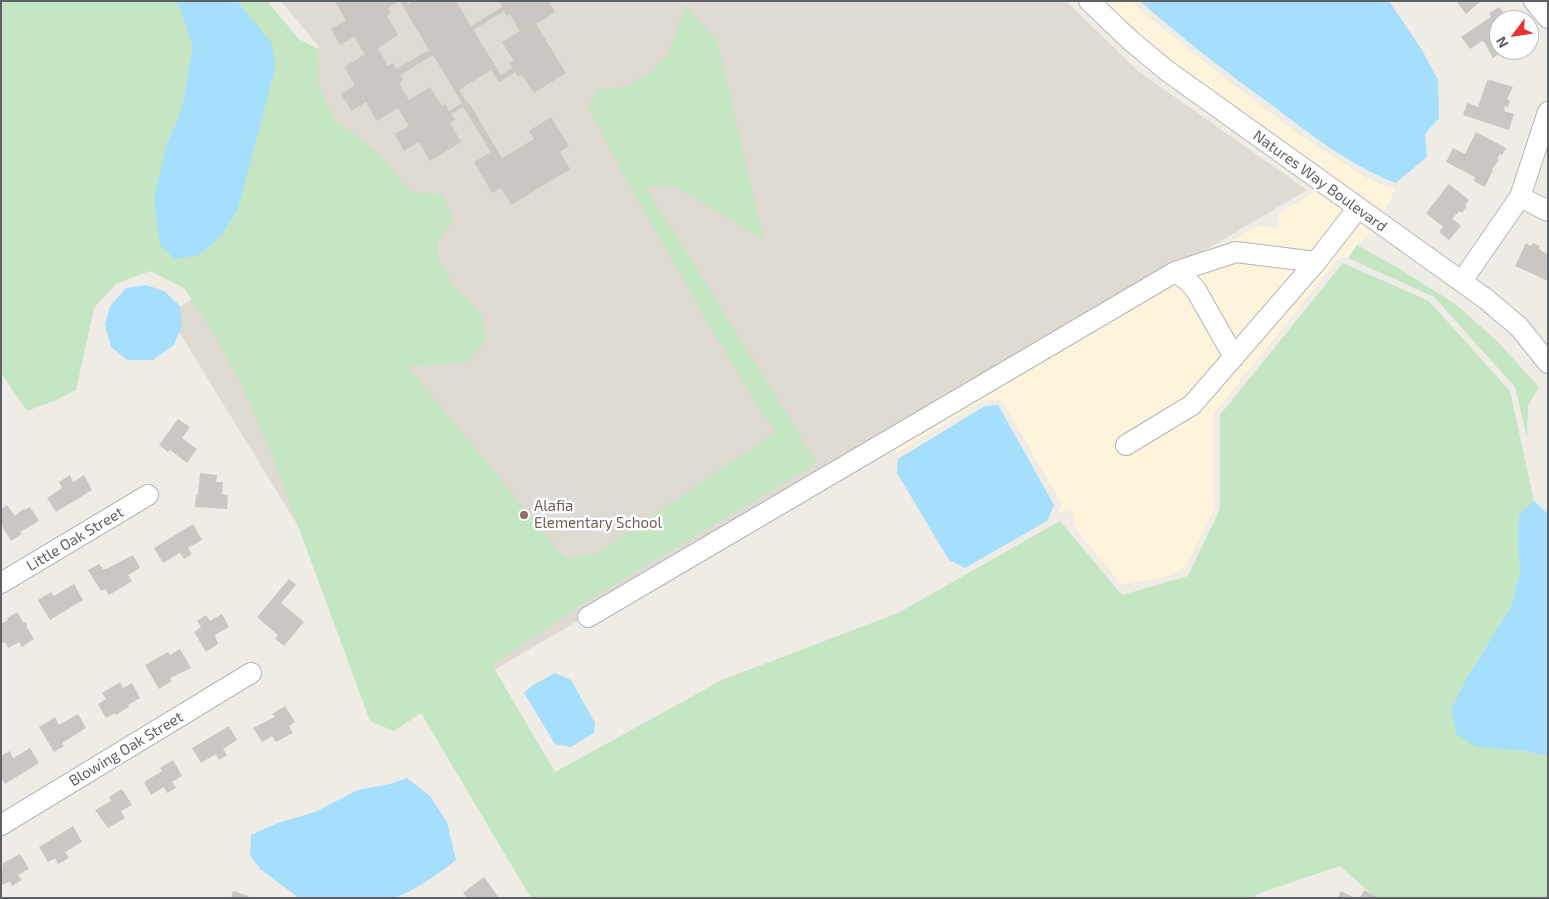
<!DOCTYPE html>
<html>
<head>
<meta charset="utf-8">
<style>
	body { margin:0 }
	#map { position:relative; width:1549px; height:899px; overflow:hidden; background:#efece5; font-family:"Exo 2",sans-serif }
	canvas { display:block }
	.frame { position:absolute; inset:0; border:2px solid #5d6165; pointer-events:none }
	.north { position:absolute; left:1489px; top:10px; width:50px; height:50px; box-sizing:border-box; background:#fff; border:1px solid #bec0c1; border-radius:50%; rotate:239deg; font-size:14px; font-weight:700; line-height:20px; text-align:center; color:#5d6165 }
	.north::after { content:''; display:block; margin:auto; width:18px; height:22px; background:#e83232; clip-path:polygon(50% 0,100% 100%,50% 72%,0 100%) }
</style>
</head>
<body>
<div id="map">
<canvas width="1549" height="899"></canvas>
<div class="frame"></div>
<div class="north">N</div>
</div>
<script>
const g = document.querySelector('canvas').getContext('2d');
g.lineJoin = 'round';
function fillPath(path, color) { g.fillStyle = color; g.fill(path, 'evenodd'); }
function stroke(path, color, width, dash) { g.strokeStyle = color; g.lineWidth = width; g.lineCap = dash ? 'butt' : 'round'; g.setLineDash(dash || []); g.stroke(path); }
function write(font, color, halo, rows, align = 'center') {
  g.font = font + ' "Exo 2",sans-serif'; g.lineWidth = 5; g.setLineDash([]); g.textBaseline = 'middle'; g.strokeStyle = halo; g.fillStyle = color; for (const [text, x, y, turn = 0] of rows) {
    g.save(); g.translate(x, y); g.rotate((+turn || 0) * Math.PI / 180); g.textAlign = isNaN(turn) ? turn : align; if (halo) g.strokeText(text, 0, 0); g.fillText(text, 0, 0); g.restore();
  }
}
const commercial = new Path2D(`
	M1075,1h4l9,10 287,218 -18,16 -9,13 -6,-1 -4,2 -124,155v95l-27,55 -13,10 -14,4 -39,6 -44,-53 -6,-21 -13,2 3,-7 -1,-4 -57,-99 -3,-3 -18,2 -85,52 -6,-11 366,-216 21,2 1,-15 31,-18 3,-3v-4l-170,-121z
	M1100,1h30l85,70 89,67 66,42 25,9 -12,27 -212,-152z`);
const education = new Path2D(`
	M281,1h785l72,70 169,119 -892,527 -247,-403 92,-56 59,-211z`);
const green = new Path2D(`
	M1,1h175l5,10 12,36 -11,59 -16,42 69,-147h32l32,38 19,10 1,38 17,35 28,19 28,28 17,22 34,4 10,25 -15,21v19l15,24 29,32 4,23 -20,24 -58,4 157,191 33,-5 179,-122 -13,-15 -51,-85 -91,-159 -33,-64 7,-19 26,-1 25,-13 18,-16 8,-18 12,-35 32,34 47,200 -90,-54h-29l172,277 -230,138 -95,64 63,107 167,-92 176,-67 162,-92 62,74 66,-19 32,-67v-94l123,-152 86,38 81,90 24,110 -15,13 -1,26 2,32 -9,35 -45,72 52,71 30,6v142h-172l-36,-32 -83,28 -2,4h-724l-110,-185 -27,18 -24,-10 -104,-282 -26,-57 -23,-43 -33,-51 -34,-17 -34,13 -22,24 -18,82 -22,11 -27,10 -26,-38z
	M1357,245l41,23 56,35 43,38 42,46 -11,19 -1,32 -12,-51 -81,-90 -86,-39z`);
const water = new Path2D(`
	M176,1h61l35,42 3,25 -37,141 -17,27 -22,19 -24,4 -15,-14 -6,-47 12,-50 16,-42 11,-59 -12,-36z
	M1140,1h249l33,49 16,30 1,38 -14,16 2,23 -31,26c-45,-17 -85,-48 -123,-77 -46,-33 -90,-67 -133,-105z
	M146,285l18,6 16,15 2,20 -8,19 -21,15h-26l-16,-13 -6,-22 5,-19 16,-18z
	M998,405l56,100 -7,16 -82,47 -16,-8 -52,-87 1,-14 87,-53z
	M1534,501l12,11 2,3v241l-30,-6 -41,-3 -20,-12 -6,-25 15,-31 45,-72 9,-35 -2,-32 1,-26z
	M555,673l16,7 24,43 -1,10 -23,14 -16,-3 -31,-51 9,-8z
	M407,778l23,18 17,26 9,38c-19,15 -39,29 -62,38h-95l-39,-29 -10,-14 1,-20 27,-12 37,-11 43,-22 32,-6z`);
const building = new Path2D(`
	M336,1h49l1,2 3,-2h11l-12,7 3,6 -4,2 11,19 -20,13 10,18 5,-3 3,6 33,-19 -29,-49h6l2,3 5,-3h43l15,25 31,-19 -4,-6h50l7,11 -19,12 30,49 -32,20 -12,-18 -4,2 -3,-5 -16,10 -8,-12 -32,20 9,14 1,-1 33,55 32,-19 -5,-8 22,-14 18,29 -9,6 10,17 -59,36 -10,-17 -9,5 -18,-31 17,-10 -28,-45 -12,7 4,6 -5,3 11,19 -31,19 -11,-19 -15,9 -9,-17 14,-8 -11,-18 -21,13 -11,-19 -14,9 -11,-17 14,-9 -11,-18 21,-13 -11,-17 -14,8 -9,-16 15,-9 -11,-18zM504,11l3,5 3,-2 10,17 -18,11 12,19 -5,2 3,5 -11,7 -28,-45zM433,55l29,48 -13,8 -4,-7 -3,2 -12,-19 -21,13 -10,-17 4,-3 -3,-5z
	M1456,1h25l-15,13z
	M1499,7l10,13h-10v30h6l-12,8 -9,-16 -2,-1 -12,8 -9,-12 30,-20 -2,-4z
	M1490,80l23,7 -6,12 3,1 -2,7 -3,-1 -1,5 10,3 -5,16 -46,-15 4,-12 11,4 9,-26z
	M1476,132l30,16 -4,7 -2,-1 -3,5 2,1 -7,9 1,1 -8,17 -11,-6 1,-4 -29,-15 7,-14 12,6z
	M1449,184l20,16 -4,5 2,1 -5,7 -2,-2 -8,7 9,8 -12,14 -10,-8 4,-5 -17,-14z
	M1526,243l5,3 2,-3 7,3 -1,3 9,6v26l-33,-15z
	M178,419l12,8 -8,11 15,11 -10,14 -17,-13 -2,2 -9,-7z
	M200,473l17,2 -1,7h7l-1,12 6,1 -1,14 -32,-2 1,-12h2z
	M70,475l3,7 11,-7 8,15 -36,22 -9,-14 15,-10 -3,-6z
	M7,505l8,11 8,-7 1,1 6,-3 9,14 -19,11 2,2 -11,7 -10,-17v-15z
	M193,524l9,16 -14,8 4,6 -8,5 -4,-6 -17,10 -9,-15z
	M133,555l7,13 -12,7 4,6 -23,14 -4,-6 -4,2 -13,-21 11,-6 4,5h3z
	M289,579l7,6 -15,18 23,19 -20,24 -9,-7 3,-4 -21,-18z
	M74,584l9,16 -33,20 -12,-20 13,-8 3,4z
	M17,612l7,11 2,-1 1,3 -1,1 8,13 -12,8 -3,-5 -11,6 -3,-6 -4,2v-20l7,-4 -1,-2z
	M222,614l7,13 -14,8 3,9 -12,8 -12,-20 7,-5 -4,-6 9,-6 4,6z
	M180,649l11,19 -21,10 2,3 -13,8 -14,-24 23,-13 2,3z
	M120,682l3,6 9,-5 8,15 -12,7 1,2 -13,8 -1,-2 -9,5 -8,-14 8,-5 -4,-6z
	M285,706l10,16 -6,4 4,7 -17,9 -4,-6 -10,6 -9,-14 22,-11 -3,-3z
	M78,714l8,14 -24,15 2,3 -10,6 -15,-25 16,-10 4,8z
	M229,726l8,14 -14,9 4,6 -8,5 -3,-6 -15,9 -9,-15z
	M30,748l9,15 -34,21 -4,-6v-22l9,-5 3,7z
	M173,760l9,16 -10,6 4,6 -9,5 -3,-6 -13,8 -7,-13 18,-11 -2,-3z
	M122,789l10,16 -11,6 4,7 -17,10 -13,-18 16,-9 -2,-4z
	M73,826l9,16 -17,10 4,6 -11,6 -3,-6 -7,4 -9,-15z
	M20,854l9,15 -11,6 4,5 -10,6 -2,-4 -9,3 2,-22z
	M484,877l15,21h-32l-4,-5z
	M1364,890l15,8h-19z
	M233,891l16,5 -1,2h-17z
	M1341,891l14,7h-17z`);
const minor = new Path2D(`
	M1089,1l41,39 36,30 320,229 33,28 29,36
	M1534,1l14,17
	M1520,197l28,14
	M1175,272l13,9 8,9 38,67
	M1462,281l58,-84 28,-85
	M1126,445l66,-40 124,-143 42,-54
	M1,583l147,-88
	M588,617l587,-345 61,-20 80,10
	M1,825l250,-152`);
const markers = [
	[524,515,5,"#8d6e63"]
];
const streetNames = [
	["Natures Way Boulevard",1320,181,36],
	["Little Oak Street",75,539,-31],
	["Blowing Oak Street",126,749,-31]
];
const educationNames = [
	["Alafia",534,506],
	["Elementary School",534,523]
];
fillPath(commercial, '#fef3db');
fillPath(education, '#dfdbd3');
fillPath(green, '#c4e6c2');
fillPath(water, '#a6defe');
fillPath(building, '#cac7c2');
stroke(minor, '#b2b6ba', 22);
stroke(minor, '#fff', 20);
for (const [x, y, r, color] of markers) { const dot = new Path2D(); dot.arc(x, y, r, 0, 2 * Math.PI); g.fillStyle = color; g.fill(dot); stroke(dot, '#fff', 2); }
write('15px', '#5d6165', '#fff', streetNames);
write('15px', '#785e54', '#fff', educationNames, 'left');
</script>
</body>
</html>
